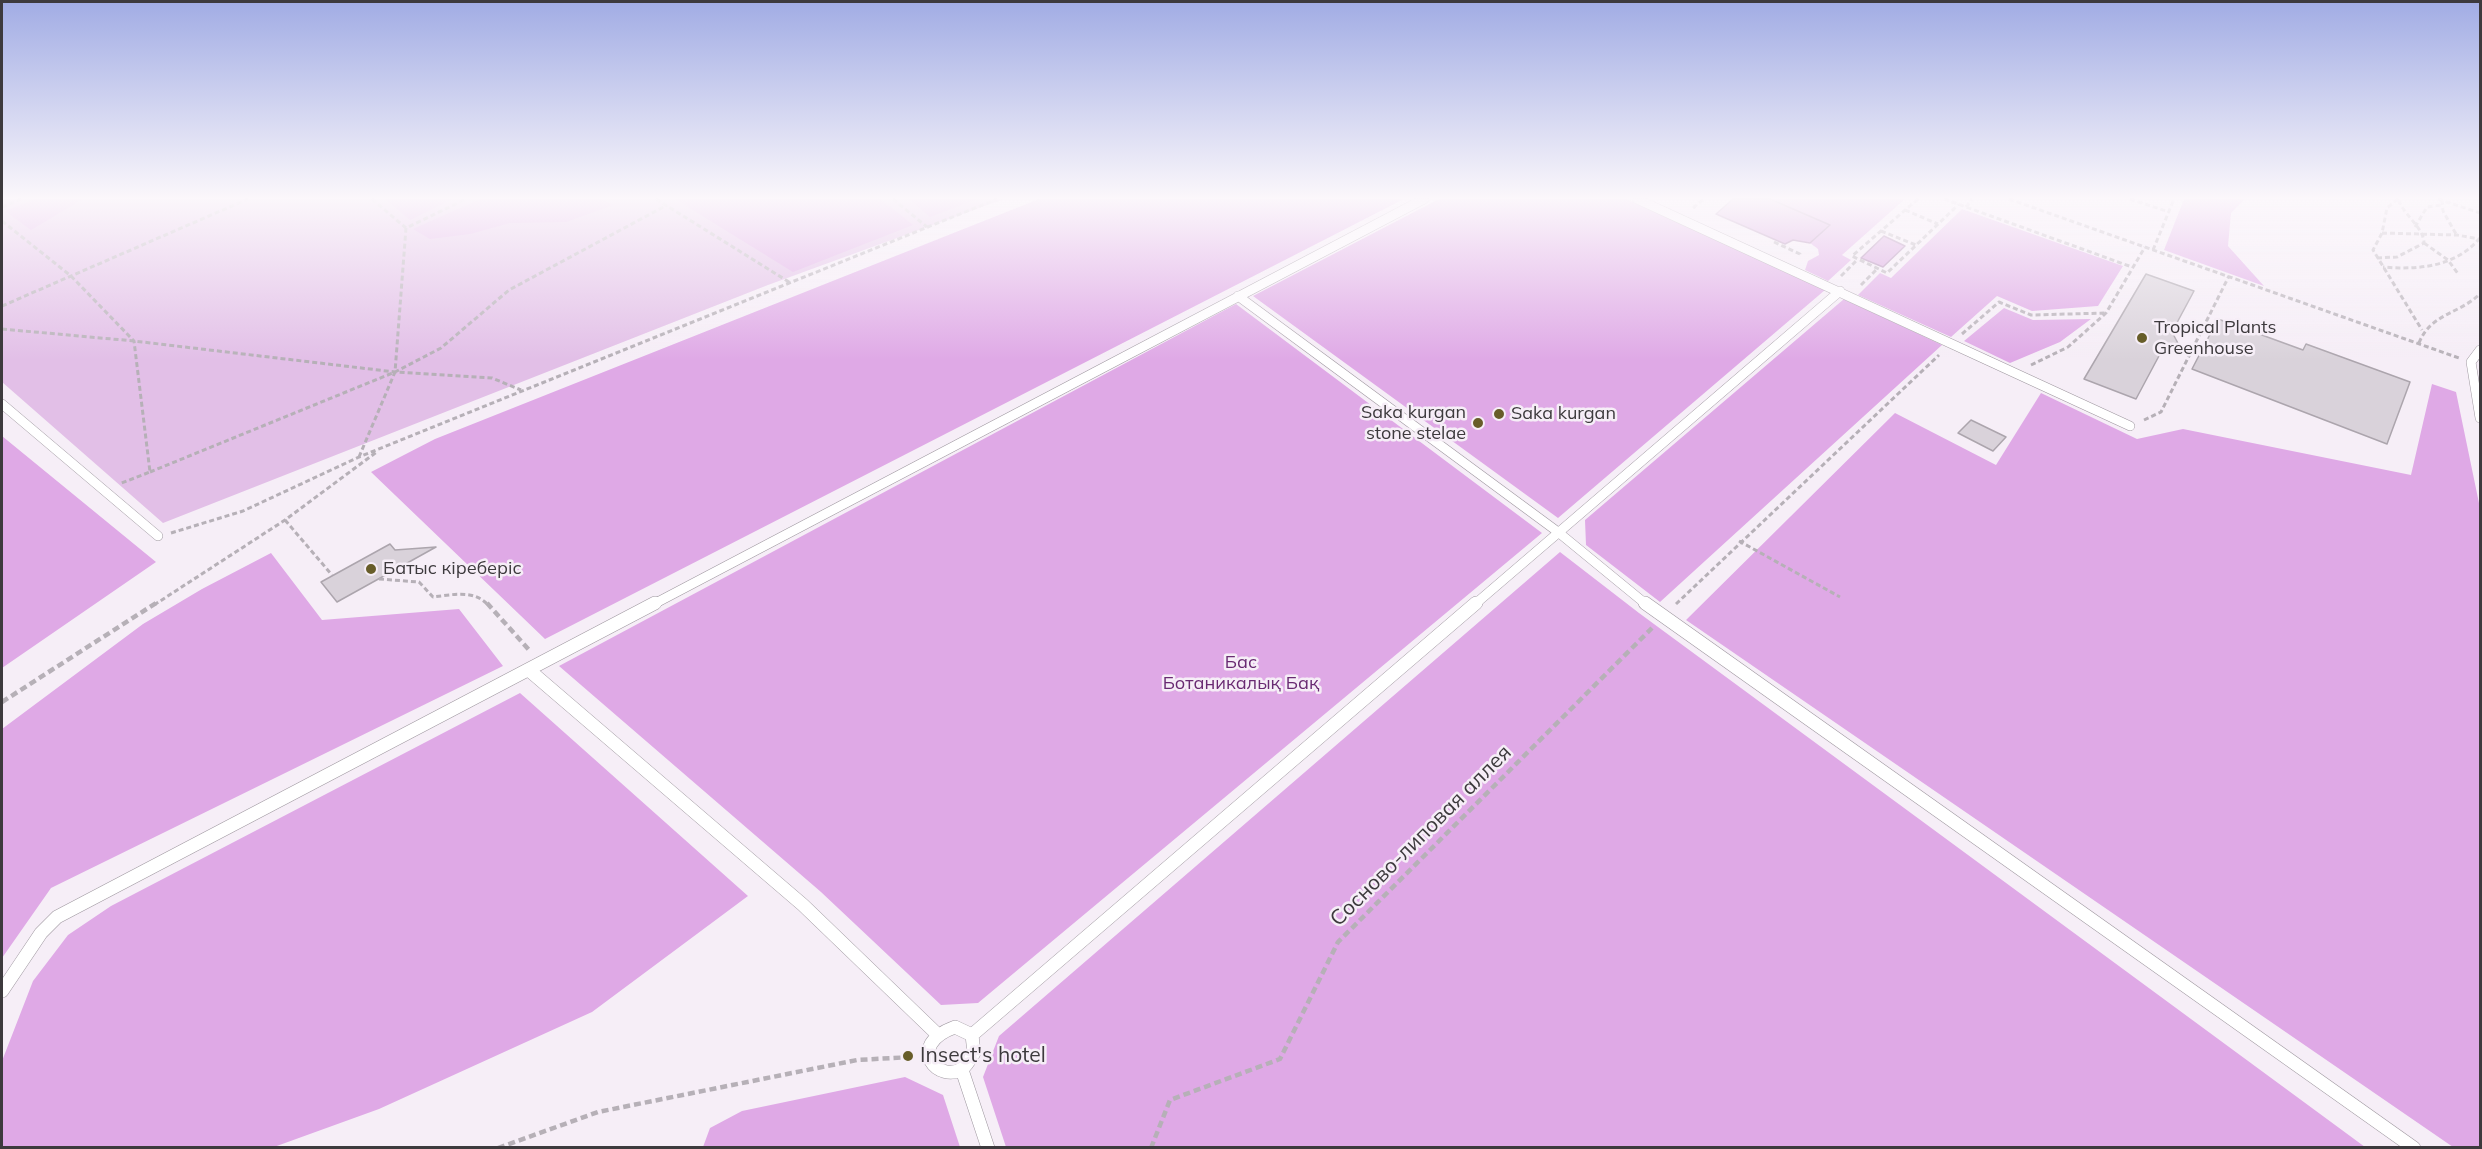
<!DOCTYPE html>
<html>
<head>
<meta charset="utf-8">
<style>
	body { margin:0 }
	#map { position:relative; width:2482px; height:1149px; overflow:hidden; background:#f6eef7; font-family:Mulish,sans-serif }
	canvas { display:block }
	.frame { position:absolute; inset:0; border:3px solid #3d3a3d; pointer-events:none }
</style>
</head>
<body>
<div id="map">
<canvas width="2482" height="1149"></canvas>
<div class="frame"></div>
</div>
<script>
const g = document.querySelector('canvas').getContext('2d');
g.lineJoin = 'round';
function fillPath(path, color) { g.fillStyle = color; g.fill(path, 'evenodd'); }
function stroke(path, color, width, dash) { g.strokeStyle = color; g.lineWidth = width; g.lineCap = dash ? 'butt' : 'round'; g.setLineDash(dash || []); g.stroke(path); }
function write(font, color, halo, rows, align = 'center') {
  g.font = font + ' Mulish,sans-serif'; g.lineWidth = 5; g.setLineDash([]); g.textBaseline = 'middle'; g.strokeStyle = halo; g.fillStyle = color; for (const [text, x, y, turn = 0] of rows) {
    g.save(); g.translate(x, y); g.rotate((+turn || 0) * Math.PI / 180); g.textAlign = isNaN(turn) ? turn : align; if (halo) g.strokeText(text, 0, 0); g.fillText(text, 0, 0); g.restore();
  }
}
const green = new Path2D(`
	M2,199h1002l-236,86 -605,238 -161,-141z`);
const forest = new Path2D(`
	M35,199h48l-52,31 -26,-19z
	M385,199h68l-43,21z
	M480,199h121l13,6 -48,17 -56,1 -40,11 -40,5 -17,-10z
	M675,199h206l32,26 -120,47z
	M909,199h69l-48,18z
	M1039,199h365l-859,440 -174,-167 64,-33z
	M1439,199h188l198,91 -267,228 -305,-222z
	M1770,199h135l-63,56 9,5 -23,21 -23,-11 3,-9 11,-6 -1,-6 -8,-6 20,-18z
	M2184,199h61l-14,14 -3,33 36,40 -100,-36z
	M1962,209l161,57 -25,40 -66,5 -35,-15 -46,41 -93,-42 22,-22 11,5z
	M1844,299l98,46 -282,257 -74,-57 -1,-25z
	M1236,304l306,229 -564,470 -37,2 -120,-113 -262,-226z
	M2004,308l29,12 58,-1 -31,23 -50,21 -46,-22z
	M2432,384l24,8 24,116v639h-27l-767,-527 209,-207 101,52 45,-72 96,46 46,-10 228,46z
	M2,436l154,126 -154,106z
	M1560,552l79,61 726,534h-1359l-23,-70 16,-41z
	M271,553l51,67 137,-11 44,57 -452,222 -49,70v-229l141,-105 59,-35z
	M520,693l228,203 -156,116 -213,97 -105,38h-272v-86l31,-80 35,-46 43,-29z
	M905,1077l38,18 17,52h-257l7,-19 32,-17z`);
const water = new Path2D(`
	M1733,199h37l60,26 -20,18 -17,-3 -8,4 -69,-30z
	M1884,236l21,10 -22,21 -22,-9z`);
const building = new Path2D(`
	M2146,274l48,17 -22,41 9,17 -21,5 -24,45 -52,-20z
	M2218,319l85,31 3,-6 104,38 -23,62 -195,-75z
	M1971,420l35,17 -13,14 -35,-18z
	M390,544l5,6 41,-3 -99,55 -16,-20z`);
const pathFar1 = new Path2D(`
	M372,199l34,29 60,-29
	M656,199l133,83
	M893,199l34,28
	M1918,199l-66,57 35,17 72,-69
	M1944,199l188,68
	M2009,199l450,159
	M2130,199l39,13
	M2398,199l-11,9 -5,25 -9,17 49,80
	M2438,199l42,14
	M2442,200l1,11 13,23
	M2,207l19,-8
	M1966,207l6,-8
	M1693,208l11,-9
	M1905,210l33,14
	M2,221l69,55 63,65 16,131 -31,12
	M2415,227l12,-20 14,-2
	M1881,231l35,14
	M2382,233l75,2 22,4c-24,28 -61,31 -96,28
	M1774,242l26,12v3
	M2424,243l24,17 11,15
	M2153,250l21,-51
	M2377,258l20,-1 27,-14c0,-15 -21,-29 -26,-44
	M1841,276l17,-17
	M1861,285l17,-17
	M2,306l246,-107
	M2,329l132,12 261,31 97,6 29,12
	M1962,334l37,-32 32,13 75,-2
	M2419,343c11,-29 40,-29 61,-49
	M2031,365l37,-18 38,-34 39,-66
	M2144,420l17,-8 68,-136
	M359,457l36,-85 11,-144
	M150,472l245,-100 46,-24 68,-58 158,-85
	M285,520l47,55
	M171,533l72,-22 116,-54 638,-258
	M1739,541l101,56
	M379,579l40,3 14,15c18,-2 41,-8 55,8
	M1676,604l263,-249
	M154,605l131,-85 93,-69`);
const path = new Path2D(`
	M487,603l43,48
	M2,702l154,-99
	M498,1148l100,-36 259,-52 55,-3
	M1151,1148l19,-48 110,-41 58,-117 314,-314`);
const laneFar1 = new Path2D(`
	M1637,199l493,227
	M1238,296l320,236 89,73
	M2480,350l-9,12 9,56
	M2,404l156,132
	M652,605l772,-406
	M1474,605l366,-314`);
const lane = new Path2D(`
	M1645,603l769,545
	M530,671l273,234 134,129
	M2,991l39,-58 16,-16 598,-314
	M955,1027l17,8 2,18c-3,5 -7,12 -11,15 -23,17 -60,-22 -8,-41z
	M972,1035l504,-432
	M962,1070l26,78`);
const markers = [
	[2142,338,6,"#675d29"],
	[1499,414,6,"#675d29"],
	[1478,423,6,"#675d29"],
	[371,569,6,"#675d29"],
	[908,1056,6,"#675d29"]
];
const poiNames = [
	["Tropical Plants",2154,328],
	["Greenhouse",2154,349],
	["Saka kurgan",1466,413,"right"],
	["stone stelae",1466,434,"right"],
	["Saka kurgan",1511,414],
	["Батыс кіреберіс",383,569]
];
const parkNames = [
	["Бас",1241,663],
	["Ботаникалық Бақ",1241,684]
];
const nearStreetnames = [
	["Сосново-липовая аллея",1421,836,-45]
];
const nearPoinames = [
	["Insect's hotel",920,1056]
];
fillPath(green, '#e2bfe7');
fillPath(forest, '#dfa9e6');
fillPath(water, '#d7a1de');
stroke(water, '#a982ae', 1.5);
fillPath(building, '#d9d2da');
stroke(building, '#aca5ad', 1.5);
stroke(laneFar1, '#9e979f', 10);
stroke(lane, '#9e979f', 14);
stroke(pathFar1, '#b6b0b7', 3, [5, 3]);
stroke(path, '#b6b0b7', 4.5, [7, 4]);
stroke(laneFar1, '#fff', 9);
stroke(lane, '#fff', 13);
const sky = g.createLinearGradient(0, 0, 0, 360);
sky.addColorStop(0, '#a1ace4');
sky.addColorStop(0.55, '#fbf7fb');
sky.addColorStop(1, '#fbf7fb00');
g.fillStyle = sky;
g.fillRect(0, 0, 2482, 360);
for (const [x, y, r, color] of markers) { const dot = new Path2D(); dot.arc(x, y, r, 0, 2 * Math.PI); g.fillStyle = color; g.fill(dot); stroke(dot, '#f6eef7', 2); }
write('18px', '#3d3a3d', '#f6eef7', poiNames, 'left');
write('18px', '#692a72', '#f6eef7', parkNames);
write('21px', '#3d3a3d', '#f6eef7', nearStreetnames);
write('21px', '#3d3a3d', '#f6eef7', nearPoinames, 'left');
</script>
</body>
</html>
